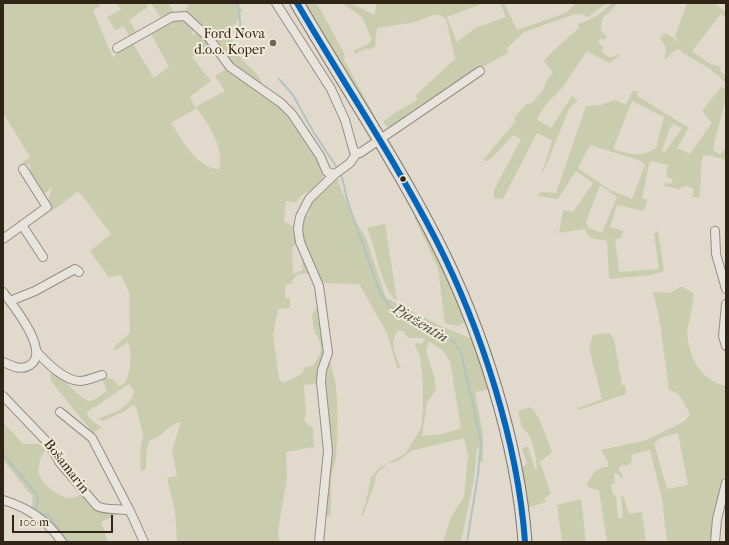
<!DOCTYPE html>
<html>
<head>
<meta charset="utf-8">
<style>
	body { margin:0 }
	#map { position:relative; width:729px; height:545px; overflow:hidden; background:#e1dacc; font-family:"IM FELL French Canon",serif }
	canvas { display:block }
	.frame { position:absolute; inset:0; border:4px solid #302416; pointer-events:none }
	.scale { position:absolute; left:12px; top:515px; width:101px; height:18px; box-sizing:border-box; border:2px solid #302416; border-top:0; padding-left:5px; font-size:12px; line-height:14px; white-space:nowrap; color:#302416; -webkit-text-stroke:3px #f1ead8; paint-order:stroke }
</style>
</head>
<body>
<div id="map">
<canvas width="729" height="545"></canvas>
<div class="frame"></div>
<div class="scale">100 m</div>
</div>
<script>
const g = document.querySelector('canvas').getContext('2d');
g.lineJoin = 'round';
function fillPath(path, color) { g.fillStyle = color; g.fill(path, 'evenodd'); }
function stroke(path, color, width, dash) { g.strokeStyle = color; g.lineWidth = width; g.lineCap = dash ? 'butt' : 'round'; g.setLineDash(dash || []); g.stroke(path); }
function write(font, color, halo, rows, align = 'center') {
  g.font = font + ' "IM FELL French Canon",serif'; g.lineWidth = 4; g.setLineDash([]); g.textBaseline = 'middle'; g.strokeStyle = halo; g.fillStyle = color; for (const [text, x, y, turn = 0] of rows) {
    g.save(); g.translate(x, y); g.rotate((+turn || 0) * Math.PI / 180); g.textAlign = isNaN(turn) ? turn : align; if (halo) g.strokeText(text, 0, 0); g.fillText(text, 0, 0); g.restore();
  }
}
const green = new Path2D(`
	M3,3h96l1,3 -7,4 20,48 7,-10 12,-6 22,36 15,-11 -19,-35 15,-9 19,-6 10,10 -2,8 8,-2 11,13 -19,11 19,24 -21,16 5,10 30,-16 -10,-15 13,-8 54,38 31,43 12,30 -12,12 -9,2 -8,9 -10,-1 -2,21 11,5 14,43 -1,3c-9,1 -14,1 -17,11l-6,1v13h5v10l-12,1 -5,26 6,44 4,4 19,-9 3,-7 7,-1c10,-12 12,-17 4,-32 -3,-5 -3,-13 -4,-19l6,-9 7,39 -5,38 -16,2 2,29 -2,5 4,6 5,3 1,19 -28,5 1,26 -9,52 1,10 4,2h-106l-2,-30 -8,-34 10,-2 -5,-26 9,-28c-13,2 -18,15 -31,18l-4,12v17l-5,2 -1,-19 3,-17 -7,-28 -4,-2 -7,6 -22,10 -5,-2c14,-6 35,-12 36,-29l-5,-6 -43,29 4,6 12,9 -9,5 -42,-52 -1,-7 5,-1c8,5 28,29 35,28 5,-1 12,-7 17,-10l-6,-14 11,2 7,7c2,-1 6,-3 7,-6 5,-8 6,-30 2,-38l-10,7 -5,1 3,-5 14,-12 -1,-41 -8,-17 -13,2c-5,-10 -12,-16 -18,-26l21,-17 -30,-40 -4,-2 -18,14 -14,8 5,-6 -2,-7 4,-13h-2l-4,5c-9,-3 -18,-17 -15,-27l-3,-2h-8l10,-7 -27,-44zM197,108c11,16 28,40 22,61 -22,0 -37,-30 -48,-46zM295,245l5,1 3,24 -10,4 -1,-26z
	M116,3h30l2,4 -19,13 8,14 -7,4 -6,-12 -9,4 -8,-13 14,-7z
	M151,3h17l7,10 4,1 -17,6z
	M187,3h50l5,7 -4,11 -8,8c2,10 4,21 11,29 7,8 17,15 21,25 -19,-1 -62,-53 -76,-68l2,-2 -3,-4 4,-3z
	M303,3h14l28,52 -1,5 34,62 -5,2z
	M342,3h9l24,12 1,-12h108l-37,14 10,25 18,-14 31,-11 -6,-14h4l13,27 41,-14 10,-5 8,-8h31l-19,14 -7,-3h-6l-51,18 -17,16 1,5 -37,20 -82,56 -6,-7 10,-8 24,-14 -1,-4 2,-3 37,-34 -9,-40 -6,-4h-7l-17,7 -39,6 -2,19 -7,3 -1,-2 -12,6 -2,-3 14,-6 5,-5 -10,-23z
	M611,3h7l-16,16 -1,12 6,6 -3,3 -3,-2 -3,4 6,6 -3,3 9,7 9,-4 1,1 -11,8 -22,-12 -25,37 -15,15 -10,15 2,3 12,7 21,-32 6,5 -8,6 -27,66h-1l10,-33 -15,-7 -34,66 -9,-1v-8l27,-51 -8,-4 -19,21 -7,5 -4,-1 33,-39 -2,-3 12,-14 6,-1 11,-13 4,-10 6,-8 -9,-11c11,-13 23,-22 35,-33l-1,-4c13,-4 24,-10 33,-21z
	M687,3h27l12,9v6l-5,-4 -29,37 18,13 11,3 -1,3 6,7 -1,5 -15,-13 -27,-16 -4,-4 -4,1 -10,10 1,-13 -6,-9 5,-5 15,9 -5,-6z
	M721,87l5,2c0,18 -10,42 -13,61l7,5 6,-7v12l-18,-5 -5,1c-4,14 -1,28 -4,42l-7,-1 2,-8c-6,-3 -10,-4 -15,0l-15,-3 1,-3 6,1 2,-5 -7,-2 2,-12 -16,-4 -3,3 -7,34 5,2 -3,11 -27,-6 -7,22 13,4 -2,7 -6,1 4,33 40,-3 -5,-35 4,-3 6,40 -13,4 -42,4 -2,-38 -17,-3 -5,-9 -26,4 4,-23 10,2 20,-29 -17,-12 -18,28 -20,-3 2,-4 16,1 30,-87 15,-1 13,-5 10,4 3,-1 6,-13 6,2 -2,2 2,3 50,31 -12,20 13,6 22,-31 -10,-12zM632,101l32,16 -8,31c-14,10 -28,6 -43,1zM673,124l9,4 -17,24 -3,-1 7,-21zM590,145l51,16 4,4 -13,34 -22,-9 -32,-22zM600,185l17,12 -15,36 -13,-5 -3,-6z
	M337,178l14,36 15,24 20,60 57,29 25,10 7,5 16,47 -16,3 8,42v29l-3,-1v-15l-3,1 -3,31 -13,63h-18l8,-25 13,-20 4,-41 -4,-18 -53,13 -13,10 -11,3 -8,7 -3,4 -2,11 -11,29h-2l5,-13 5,-25 8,-9 27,-15 15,-25 2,-19v-25l-3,-28 -5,-10 2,-3 5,1 3,-6h-17l-5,-7h-5c-10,9 -2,26 3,37h-4l-10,-35 -28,-49 -40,-1c-8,-22 -21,-45 -15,-70l4,3 2,-4 -3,-5c7,-10 18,-27 30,-29zM429,341l14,10 7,10 11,67 -19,6 -20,2 5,-33 9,-14 -2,-13 -8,-24z
	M414,217h4l49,102c-6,9 -14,7 -22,4l-7,-55z
	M385,224l12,76c-15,-7 -22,-56 -30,-72z
	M680,287h3l11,7c-2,9 -2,19 -5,28 0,3 -2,5 -2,8 1,27 13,50 39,56v84l-13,52 -3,20h-43l-5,-43 -12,-49 -19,5 1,7 -5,4 -5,-1 -3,2v3l4,6 -1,3 -5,-6 -3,1 1,9 -4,1 2,10 3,2 2,22h5l-2,-22 2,-1 6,19 13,-2 4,30h-39l-8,-52 -10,-2 -2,-5c6,-7 8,-17 21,-16v-5l-7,-12 46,-10 38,-19 5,-7c-6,-10 -9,-22 -21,-24l-10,-73 -6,-25 18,1zM678,433l10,52 -21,4 -13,-46 9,-6z
	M609,333l5,6 8,46h3l1,9 -47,16 -1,-2 24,-9 -13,-51 4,-13z
	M330,353c-1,12 5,22 6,33 2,23 2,48 0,71 -1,8 -4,14 -5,20v39h-6l-1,26h-3l6,-66 -5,-94z
	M531,407l8,11 13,34 -12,10 11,32 -6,4 1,4 -22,7 -6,-45 5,3 4,-3 -5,-16 6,-1 7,23 2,-1c-1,-13 -4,-34 -15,-41l-4,-17z
	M3,422l20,22h16l6,6c-4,7 -8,16 -6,24 2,10 22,25 32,24 4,0 8,-3 12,-4l12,13 23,4 1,3 -18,8 7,20h-44l-33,-32 2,-13 -30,-37z
	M581,499l5,43h-24l-5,-37z`);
const stream = new Path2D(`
	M238,3l3,30
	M279,79l14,16 21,38 24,36
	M341,173l7,30 31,87 10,16 52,27 11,7 9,12 20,89 -3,34 -11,67
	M3,454l34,41 1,7 -3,7 2,4 11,2 20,27`);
const minor = new Path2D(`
	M276,3l55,86 14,31 9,32 6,1 120,-82
	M117,48l55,-31 13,-1 24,22 21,29 51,36 11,11 28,42 7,16 8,2
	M22,225l21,32
	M715,231l1,23 10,35
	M3,239l44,-32 -24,-38
	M3,292c10,13 48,60 27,73 -9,6 -18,1 -27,-3
	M10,301l25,-10 40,-22 4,3
	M726,304l-3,32 3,10
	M36,351c10,11 28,30 44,30 7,0 15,-4 22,-6
	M3,396l46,48 11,19 37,43c10,5 22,2 33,5l14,31
	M60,412l32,26 38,73
	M3,500c25,8 44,20 59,42
	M319,542l9,-91 -7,-69 1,-12 6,-17 -9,-67 -19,-44 -2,-13 2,-12 9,-18 26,-25 15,-11 7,-10
	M715,542l2,-23 9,-36`);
const primary = new Path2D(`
	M297,3c46,79 97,155 139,237 45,88 82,203 89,302`);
const bus1 = new Path2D(`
	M297,3c46,79 97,155 139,237 45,88 82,203 89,302`);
const markers = [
	[273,43,4,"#6e6456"],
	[403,179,3.5,"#302416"]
];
const poiNames = [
	["Ford Nova",265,35],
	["d.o.o. Koper",265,51]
];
const streetNames = [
	["Bošamarin",66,467,52]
];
const waterNames = [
	["Pjažentin",420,324,31]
];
fillPath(green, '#c9ccad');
stroke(stream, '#b1c3c2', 2);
stroke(minor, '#948e84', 10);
stroke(primary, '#7b756c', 15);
stroke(minor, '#e8e4dd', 8);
stroke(primary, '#e4e0d8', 13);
stroke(bus1, '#0065bd', 6);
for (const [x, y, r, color] of markers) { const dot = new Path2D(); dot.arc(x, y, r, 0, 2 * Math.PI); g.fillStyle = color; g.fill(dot); stroke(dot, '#f1ead8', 1.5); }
write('14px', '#302416', '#f1ead8', poiNames, 'right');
write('14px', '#302416', '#f1ead8', streetNames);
write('italic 15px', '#505148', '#f1ead8', waterNames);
</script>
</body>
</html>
